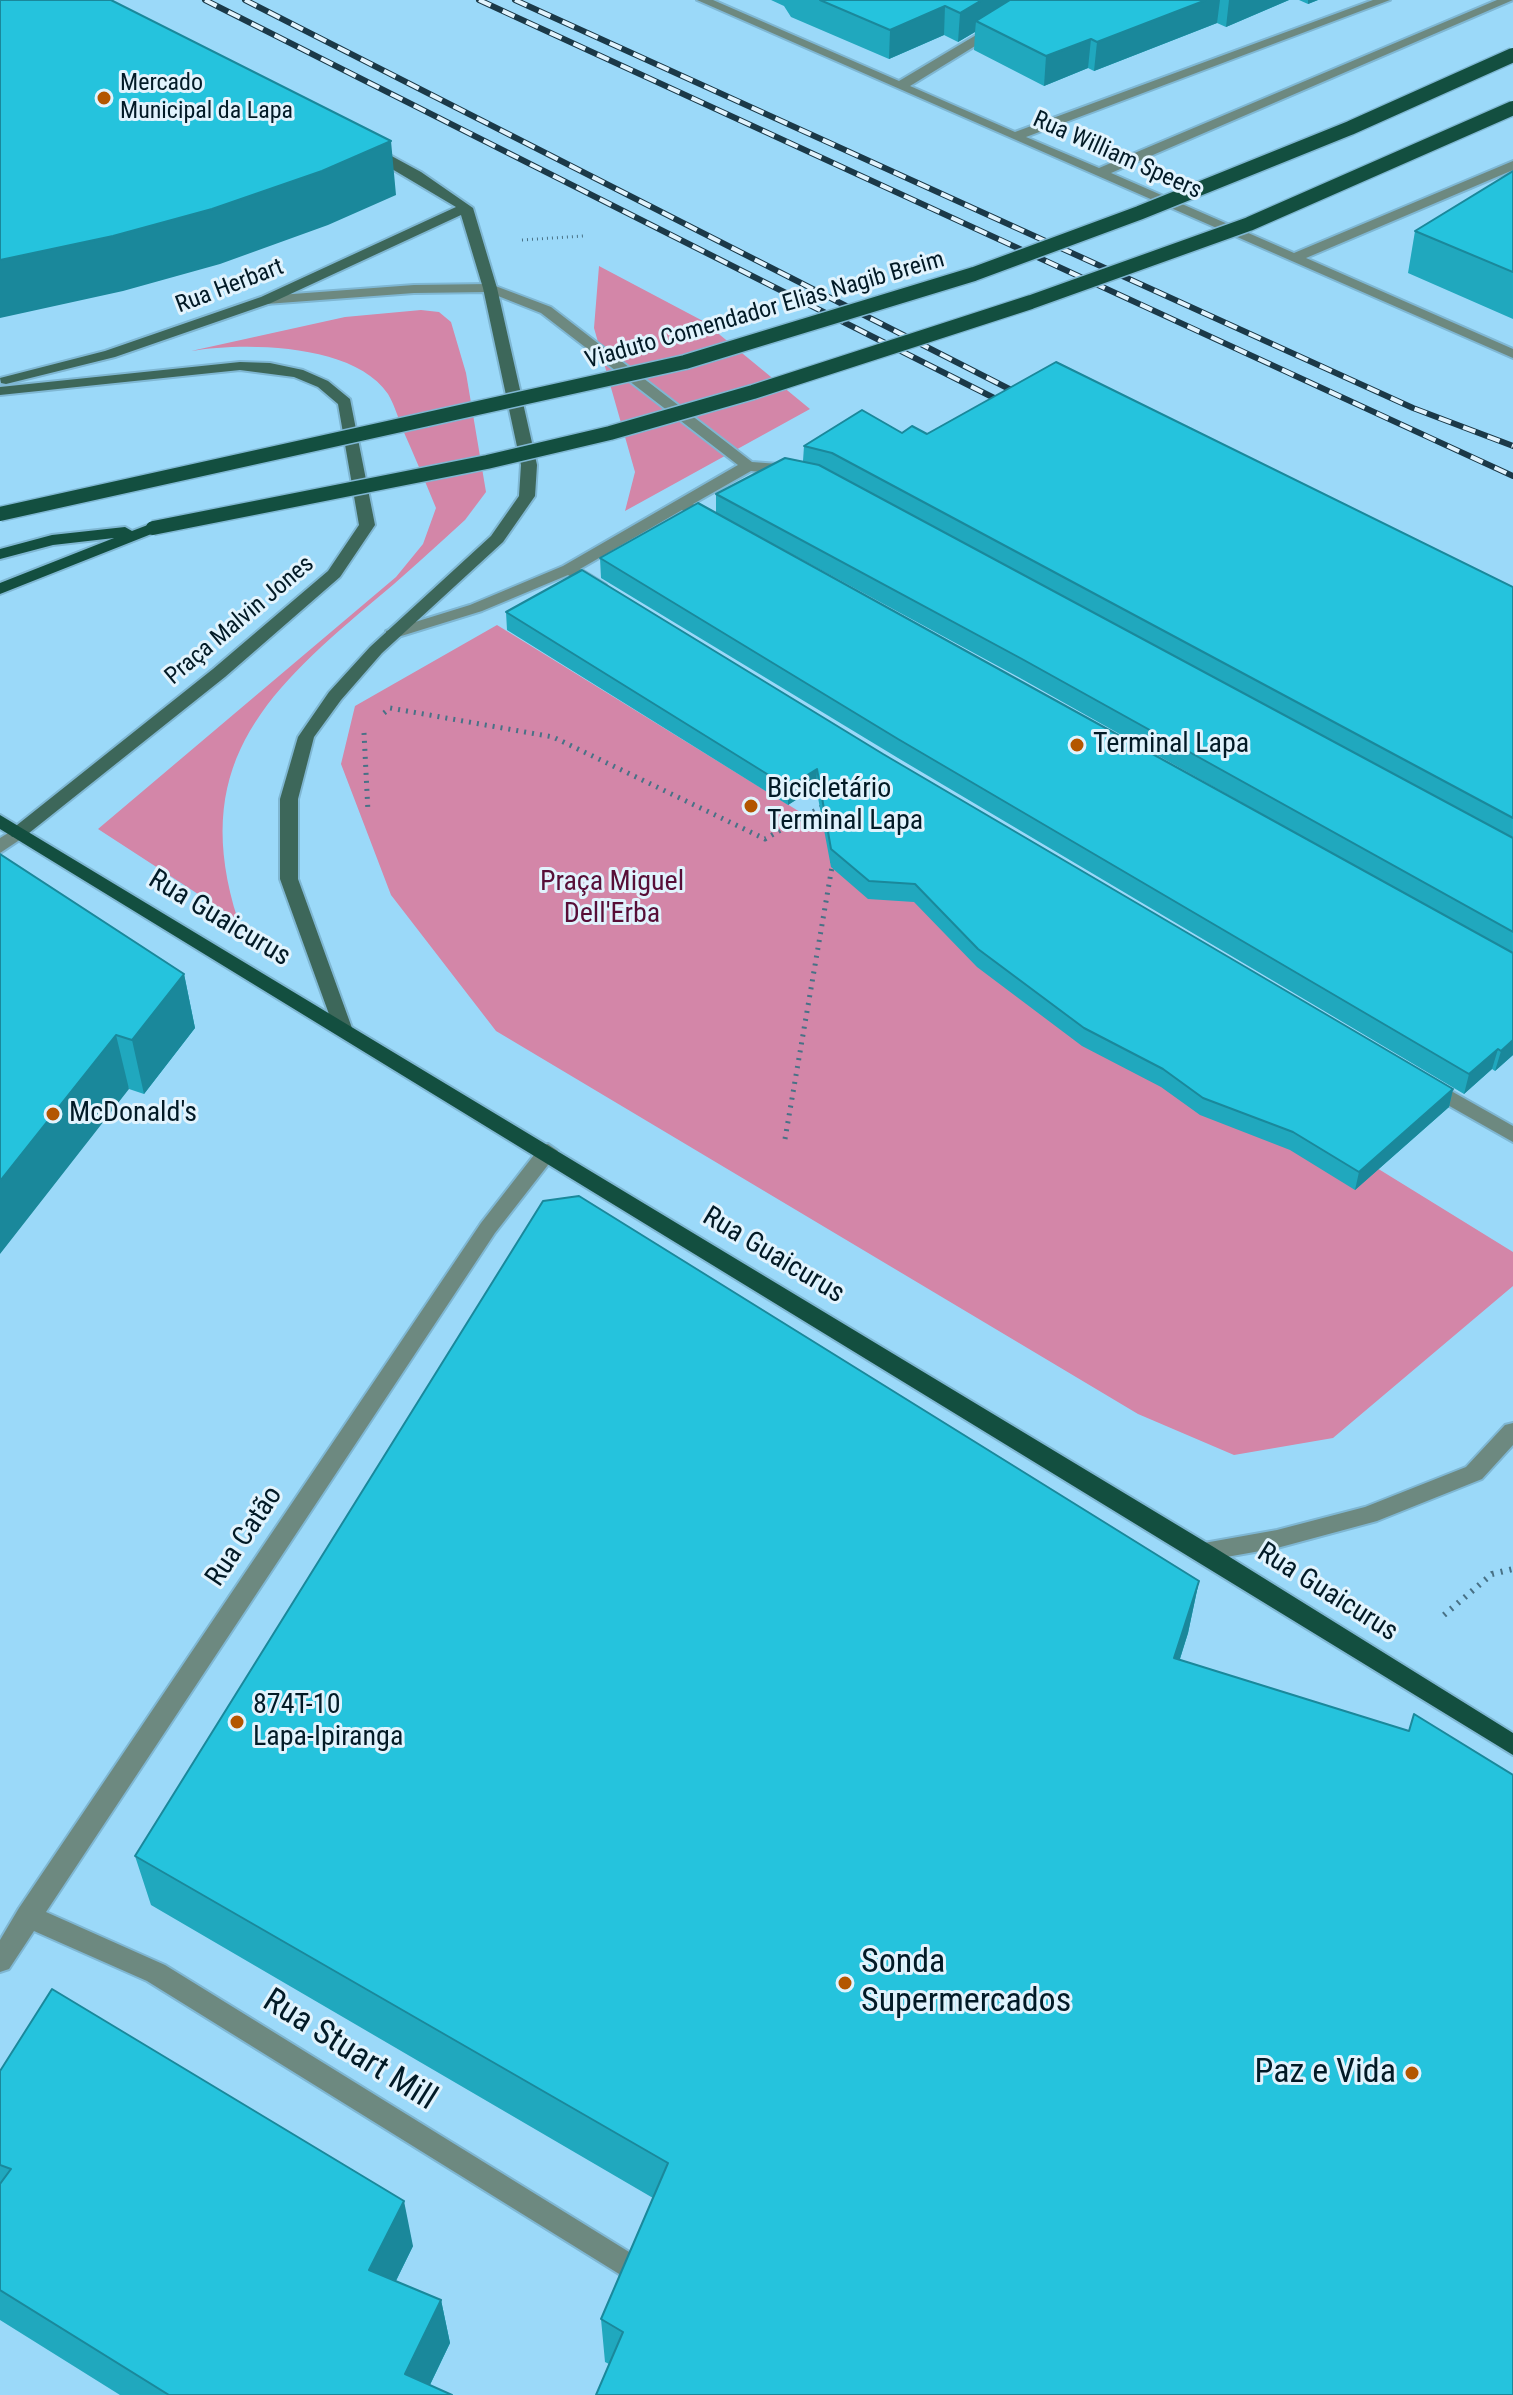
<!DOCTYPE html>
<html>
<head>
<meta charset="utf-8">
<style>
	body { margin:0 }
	canvas { display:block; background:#9bd9f9 }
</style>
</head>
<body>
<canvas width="1513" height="2395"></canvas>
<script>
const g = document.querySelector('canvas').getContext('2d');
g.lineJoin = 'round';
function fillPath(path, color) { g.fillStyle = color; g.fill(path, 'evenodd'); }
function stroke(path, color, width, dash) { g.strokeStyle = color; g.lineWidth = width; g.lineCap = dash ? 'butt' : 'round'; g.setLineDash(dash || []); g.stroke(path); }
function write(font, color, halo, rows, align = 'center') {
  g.font = font + ' "Roboto Condensed",sans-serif'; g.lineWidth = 6; g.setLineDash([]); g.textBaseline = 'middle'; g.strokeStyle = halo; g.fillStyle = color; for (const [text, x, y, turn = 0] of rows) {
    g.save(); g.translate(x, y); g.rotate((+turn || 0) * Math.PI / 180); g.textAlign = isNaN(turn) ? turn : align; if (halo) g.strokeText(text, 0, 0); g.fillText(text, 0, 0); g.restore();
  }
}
const green = new Path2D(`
	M599,266l104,55 107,88 -185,102 10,-39 -41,-144z
	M421,310l18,2 12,10 15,51 20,119 -21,28c-32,29 -63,58 -96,85 -108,91 -179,164 -131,315l-140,-91 298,-252 27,-33 13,-36c-11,-27 -22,-53 -34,-80 -4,-11 -8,-24 -14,-34 -34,-51 -144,-52 -197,-43l154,-34z
	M497,625l1016,627v34l-180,152 -99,17 -96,-41 -642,-383 -105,-136 -50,-131 14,-58z`);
const pathFar2 = new Path2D(`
	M522,240l61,-4`);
const pathFar1 = new Path2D(`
	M384,713l6,-5 163,29 212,102 60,-34
	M364,733l4,79
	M785,1139l48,-278`);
const path = new Path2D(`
	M1444,1615l48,-41 21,-5`);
const lane = new Path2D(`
	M490,284l61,23 201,155 40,3 8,5 -8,5 -41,-4 -58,33 25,15v6h-10l-26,-15 -102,59 26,16v6h-12l-26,-16 -86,36 -84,26h-12v-6l84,-26 93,-39 175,-101 -197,-152 -53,-21 -74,1 -148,11 -7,-4 7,-4 148,-11z
	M1430,1079l83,47v16l-90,-51 -3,-5z
	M1513,1423v22l-31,34 -105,42 -100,27 -73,13 -8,-3 -3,-6 3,-6 8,-3 73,-13 88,-23 101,-40 39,-42z`);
const street = new Path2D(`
	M697,0h16l186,81 136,-81h15l-140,86 105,46 358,-132h17l-364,137 73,31 398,-168h16l-402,173 183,80 219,-92v9l-207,88 207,91v9z
	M18,827l9,6 -3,4 -24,16v-15z
	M548,1144l10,7 -3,5 -60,77 -449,679 119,53 469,290 4,9 -4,9 -10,4 -477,-296 -113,-50 -25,38 -9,3v-32l19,-32 462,-685 60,-77z`);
const secondary = new Path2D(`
	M365,147h10l46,25 52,36 24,80 40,177 -2,31 -32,46 -121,111 -41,47 -27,37 -16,62v80l54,149 -9,7 -9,-7 -54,-149v-80l18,-62 31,-45 41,-45 121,-111 28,-40 2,-31 -38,-177 -22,-73 -190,88 -156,54 -109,27 -5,-1 -1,-5 105,-27 156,-54 195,-90 -91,-54z
	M240,362l30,1 33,7 25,11 22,18 25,126 -35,52 -115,100 -201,160h-12l-3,-4 3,-4 201,-160 115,-98 31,-46 -21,-121 -20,-17 -24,-10 -54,-7 -240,25v-8z`);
const primary = new Path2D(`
	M153,523l8,5 -2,3 -159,63v-11l114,-45 -61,7 -53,14v-10l52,-14 73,-8 7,4z
	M0,815l1212,731 301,187v22l-1513,-926z`);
const rail = new Path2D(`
	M205,0l807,407
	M245,0l782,398
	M479,0l1034,476
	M515,0l898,408 100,38`);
const primaryBridge = new Path2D(`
	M0,514l685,-152 289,-88 165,-61 211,-85 163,-73
	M153,528l334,-66 123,-29 143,-41 278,-90 218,-78 264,-116`);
const wall = new Path2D(`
	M771,0h518l-63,27 -9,-4 -123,48 -6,-3 -44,18 -70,-36 1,-18 -17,10 -14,-7 -55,24 -98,-42 -7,-11z
	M1299,0h19l-10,4z
	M1513,171v148l-105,-46 7,-42z
	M902,433l25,1 586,153v468l-18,16 -3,-2 -28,25 -566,-336 -297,-180 -1,-20 116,-45v-19l87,-33 1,-15zM716,513l304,165 281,158z
	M506,612l377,142 570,335 -4,18 -94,83 -65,-40 -90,-35 -39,-28 -79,-41 -105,-79 -63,-65 -46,-3 -37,-32 -15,-80 -28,18 -281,-175z
	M0,854l184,120 11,54 -51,66 -15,-5z
	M1199,1581l-11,52 -8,26 -571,705 -4,-2 -4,-43 52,-121 -502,-293 -16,-49z
	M0,2071l413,175 -17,35 45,19 9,43 -20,42 22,10h-332l-120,-75z`);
const shadedWall = new Path2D(`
	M982,0h47l-53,21 -1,11 -17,10 2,-29z
	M1206,0h14l-3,23 -123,48 3,-29z
	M1229,0h60l-63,27z
	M1308,0h10l-10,4z
	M945,6l-1,29 -55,24 1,-29z
	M1091,39l-3,29 -44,18 2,-30z
	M391,141l5,54 -68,30 -108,39 -97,27 -123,27v-58z
	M817,769l-1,18 -28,18v-18z
	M184,974l11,54 -51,66 -12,-54z
	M116,1035l13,54 -129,165v-73z
	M1513,1040v15l-18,16 6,-20z
	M1498,1049l-6,20 -28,25 5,-20z
	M1453,1089l-4,18 -94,83 4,-18z
	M1199,1581l-11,52 -24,76 10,-51z
	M404,2201l9,45 -33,67 -11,-43z
	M441,2300l9,43 -25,52 -20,-21z`);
const building = new Path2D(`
	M0,0h111l280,141 -69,30 -110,38 -99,27 -113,24z
	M820,0h162l-22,13 -15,-7 -55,24z
	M1010,0h196l-109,42 -6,-3 -45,17 -70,-35z
	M1513,171v101l-98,-41z
	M1056,362l457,225v231l-681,-365 -28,-7 58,-36 40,23 10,-7 15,8z
	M785,458l34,7 694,373v94l-491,-273 -306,-165z
	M698,503l815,450v87l-12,11 -3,-2 -29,25 -571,-335 -298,-181z
	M582,570l301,184 570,335 -94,83 -66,-40 -90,-34 -40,-29 -79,-41 -106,-79 -63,-65 -46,-3 -38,-32 -14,-80 -29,18 -282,-175z
	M0,854l184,120 -52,66 -16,-5 -116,146z
	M579,1196l620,385 -25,77 235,73 5,-17 99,61v620h-917l27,-63 -22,-13 67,-156 -533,-307 408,-655z
	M52,1989l352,212 -35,69 72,30 -36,74 47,21h-283l-169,-105v-106l11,-15 -11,-4v-94z`);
const markers = [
	[104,98,8,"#b35600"],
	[1077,745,8,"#b35600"],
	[751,806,8,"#b35600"],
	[53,1114,8,"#b35600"],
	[237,1722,8,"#b35600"],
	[845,1983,8,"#b35600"],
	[1412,2073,8,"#b35600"]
];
const farPoinames = [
	["Mercado",120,84],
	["Municipal da Lapa",120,112]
];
const farStreetnames = [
	["Rua William Speers",1117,156,24],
	["Rua Herbart",230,287,-21],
	["Viaduto Comendador Elias Nagib Breim",765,311,-16],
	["Praça Malvin Jones",240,621,-40]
];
const poiNames = [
	["Terminal Lapa",1093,745],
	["Bicicletário",767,790],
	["Terminal Lapa",767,822],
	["McDonald's",69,1114],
	["874T-10",253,1706],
	["Lapa-Ipiranga",253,1738]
];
const parkNames = [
	["Praça Miguel",612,883],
	["Dell'Erba",612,915]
];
const streetNames = [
	["Rua Guaicurus",219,919,31],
	["Rua Guaicurus",773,1256,31],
	["Rua Catão",245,1537,-56],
	["Rua Guaicurus",1327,1593,32]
];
const nearPoinames = [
	["Sonda",861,1963],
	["Supermercados",861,2002],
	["Paz e Vida",1396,2073,"right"]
];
const nearStreetnames = [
	["Rua Stuart Mill",349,2051,32]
];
fillPath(green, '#d386a8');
stroke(lane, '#7fb7d3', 4);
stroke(street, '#7fb7d3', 4);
stroke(secondary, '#7fb7d3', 4);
stroke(primary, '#7fb7d3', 4);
stroke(pathFar2, '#487186', 3, [1, 4]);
stroke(pathFar1, '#487186', 5, [2, 6]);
stroke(path, '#487186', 6, [2, 7]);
fillPath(lane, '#6d8980');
fillPath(street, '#6d8980');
fillPath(secondary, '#3d675a');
fillPath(primary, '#134f40');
stroke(rail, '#1b3948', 6);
stroke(rail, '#e1f3fd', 4, [13]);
stroke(primaryBridge, '#7fb7d3', 17, []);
stroke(primaryBridge, '#134f40', 14);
fillPath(wall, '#20a8be');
fillPath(shadedWall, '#1a889b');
fillPath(building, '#25c3dd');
stroke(building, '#1a889b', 2);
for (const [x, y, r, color] of markers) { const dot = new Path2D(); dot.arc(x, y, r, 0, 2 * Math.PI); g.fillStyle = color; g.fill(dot); stroke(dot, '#e1f3fd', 3); }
write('24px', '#021a26', '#e1f3fd', farPoinames, 'left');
write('24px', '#021a26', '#e1f3fd', farStreetnames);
write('28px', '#021a26', '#e1f3fd', poiNames, 'left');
write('28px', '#570e37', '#e1f3fd', parkNames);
write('28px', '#021a26', '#e1f3fd', streetNames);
write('34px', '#021a26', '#e1f3fd', nearPoinames, 'left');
write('34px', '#021a26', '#e1f3fd', nearStreetnames);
</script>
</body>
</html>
